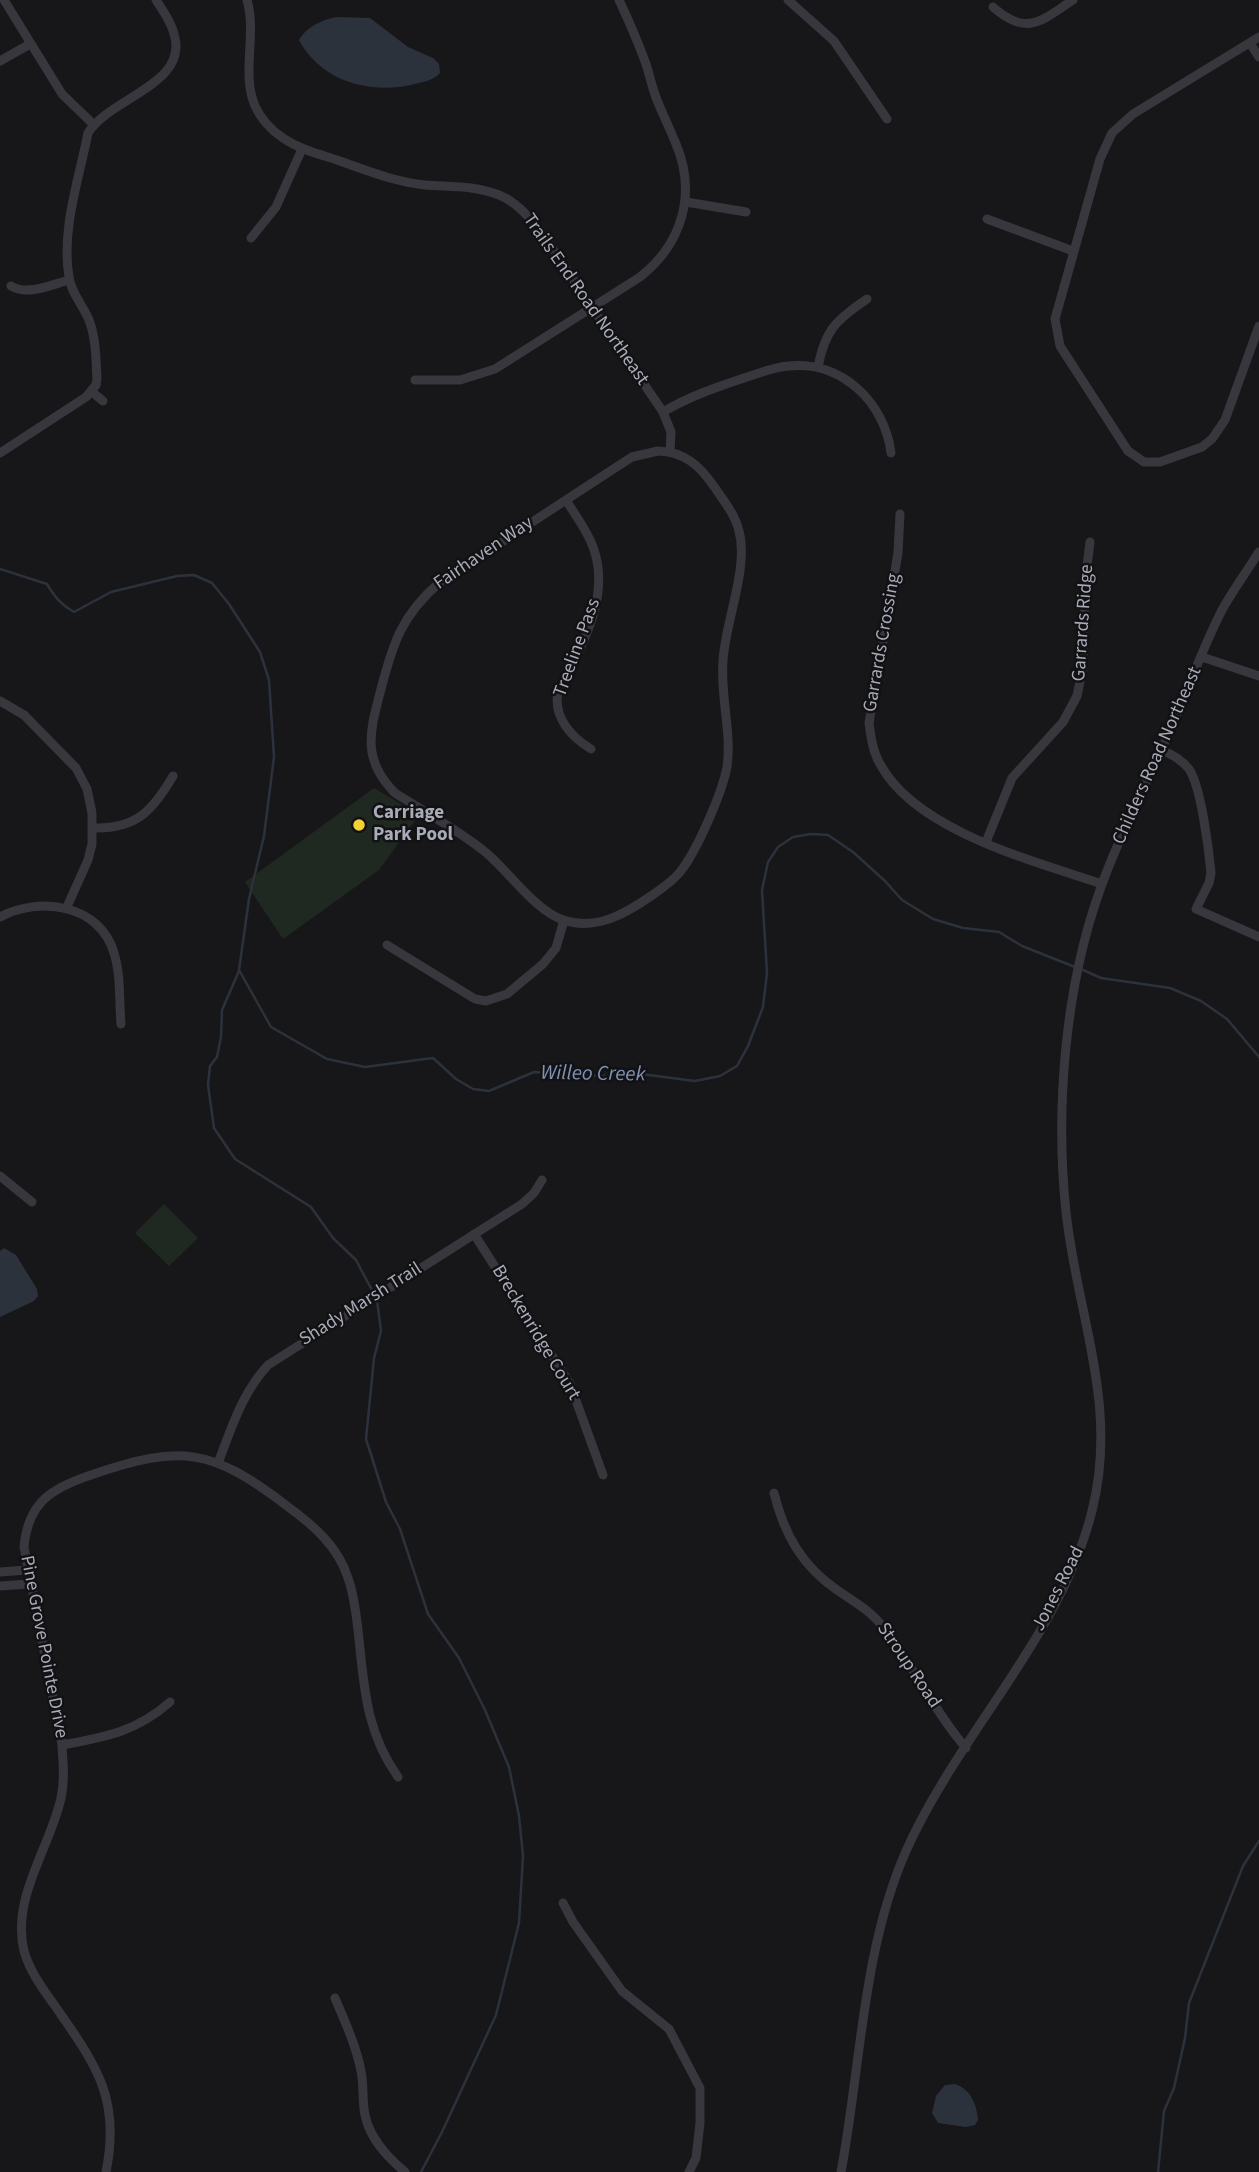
<!DOCTYPE html>
<html>
<head>
<meta charset="utf-8">
<style>
	body { margin:0 }
	canvas { display:block; background:#171618 }
</style>
</head>
<body>
<canvas width="1259" height="2172"></canvas>
<script>
const g = document.querySelector('canvas').getContext('2d');
g.lineJoin = 'round';
function fillPath(path, color) { g.fillStyle = color; g.fill(path, 'evenodd'); }
function stroke(path, color, width, dash) { g.strokeStyle = color; g.lineWidth = width; g.lineCap = dash ? 'butt' : 'round'; g.setLineDash(dash || []); g.stroke(path); }
function write(font, color, halo, rows, align = 'center') {
  g.font = font + ' "Source Sans 3",sans-serif'; g.lineWidth = 5; g.setLineDash([]); g.textBaseline = 'middle'; g.strokeStyle = halo; g.fillStyle = color; for (const [text, x, y, turn = 0] of rows) {
    g.save(); g.translate(x, y); g.rotate((+turn || 0) * Math.PI / 180); g.textAlign = isNaN(turn) ? turn : align; if (halo) g.strokeText(text, 0, 0); g.fillText(text, 0, 0); g.restore();
  }
}
const green = new Path2D(`
	M374,788l45,27 -40,55 -96,69 -38,-57z
	M164,1204l34,34 -29,28 -34,-33z`);
const water = new Path2D(`
	M336,17l34,1 38,29 25,11 6,6 1,9c-7,8 -18,9 -29,12 -43,9 -90,-4 -112,-45 7,-13 23,-20 37,-23z
	M4,1248l12,7 21,34 1,7 -4,5 -34,16v-66z
	M955,2084c15,5 22,20 23,36l-3,5 -9,2 -28,-4 -6,-10 4,-17 9,-11z`);
const stream = new Path2D(`
	M0,569l47,15c7,12 14,21 27,28l37,-20 66,-16 17,-1 18,8 17,21 31,48 9,28 5,77 -10,79 -15,63 -10,71 32,57 56,32 38,8 68,-9 23,21 17,10 16,2 45,-19 70,4 37,-2 54,7 25,-5 17,-10 11,-20 15,-39 4,-34 -5,-83 6,-28 10,-15 15,-10 18,-3 17,1 25,17 32,29 17,19 31,19 30,9 36,4 23,14 53,21
	M1081,969l20,9 69,10 31,13 26,18 32,38
	M239,971l-17,39 -1,27 -4,20 -7,9 -2,19 6,43 21,31 76,48 22,31 23,22 18,34
	M377,1300l4,31 -7,27 -8,81 20,63 14,27 28,85 31,44 26,52 24,57 10,49 4,40 -4,67 -23,92 -54,117 -21,40
	M1158,2172l6,-61 10,-23 11,-50 4,-35 54,-137 16,-25`);
const minor = new Path2D(`
	M4,0l58,94 31,30
	M247,0c10,34 -6,74 8,106 6,13 16,24 28,32 16,11 36,16 54,22 29,10 58,22 88,25 25,2 49,0 74,10 17,7 28,20 40,34l124,183 8,20 -1,20
	M788,0l46,41 53,78
	M993,7c34,30 48,14 80,-7
	M1259,37l-126,77 -21,19 -12,26 -45,160 5,27 68,105 16,11h16l42,-15 10,-8 13,-19 34,-94
	M1250,43l9,14
	M0,61l30,-17
	M686,202l60,10
	M987,219l86,32
	M251,238l25,-31 26,-58
	M11,286c16,10 40,-1 58,-6
	M818,367c7,-37 18,-47 49,-68
	M415,380h45l35,-11 145,-92c42,-33 57,-83 36,-133 -6,-15 -13,-29 -19,-44 -5,-12 -7,-24 -11,-36 -8,-22 -17,-43 -27,-64
	M92,392l11,9
	M663,412c27,-16 54,-25 84,-35 13,-4 27,-10 41,-11 54,-6 97,37 103,87
	M658,451c26,1 41,14 55,34 10,15 22,29 26,46 10,37 -14,91 -16,130 -3,35 9,71 4,106 -5,26 -30,84 -47,105 -8,10 -19,17 -29,24 -26,18 -55,35 -88,24 -29,-10 -55,-50 -79,-69 -28,-22 -59,-39 -89,-58 -34,-34 -25,-62 -14,-104 12,-46 21,-74 58,-106l179,-117 14,-9z
	M0,453l86,-56 10,-12 1,-6c-1,-19 -1,-41 -8,-59 -6,-15 -18,-27 -20,-43 -8,-47 10,-98 19,-144 21,-35 102,-49 86,-99 -3,-13 -11,-23 -18,-34
	M566,500c9,15 21,30 27,47 19,50 -13,102 -35,145 -5,25 13,45 33,57
	M900,514l-2,39 -29,170c2,15 4,29 11,41 36,67 154,97 222,120
	M1202,657l57,19
	M0,701l24,14 52,53 11,21 5,24v31l-4,16 -22,49
	M1162,750c10,5 19,9 27,19 12,17 20,82 22,104l-2,10 -13,26 63,28
	M94,828c43,1 59,-18 79,-52
	M986,842l26,-64 51,-56 14,-26 6,-29 2,-84 5,-41
	M0,917c39,-21 100,-13 114,36 7,22 5,48 7,71
	M387,945l88,54 11,2 21,-7 36,-30 13,-16 8,-28
	M0,1176l32,26
	M474,1234l96,150 33,91
	M218,1463c14,-36 24,-70 50,-98l254,-161 12,-11 8,-13
	M774,1493c10,41 28,73 63,97 16,11 34,21 46,37 30,38 51,84 83,121
	M0,1572l27,-2
	M0,1586l29,-2
	M62,1745c43,-8 74,-13 108,-43
	M563,1903l10,19 49,69 47,38 31,59v35l-4,35 -7,14
	M335,1998c10,24 21,47 26,73 3,14 1,30 4,44 5,24 22,42 40,57
	M106,2172c15,-74 -10,-107 -51,-166 -12,-17 -25,-34 -31,-55 -13,-53 26,-103 37,-153 4,-18 2,-35 1,-53l-38,-198c4,-45 28,-59 67,-72 90,-31 120,-27 196,31 26,19 51,40 61,72 6,17 8,34 10,52 6,54 7,101 40,147
	M841,2172c20,-106 21,-221 65,-321 52,-117 155,-215 186,-340 27,-106 -15,-196 -26,-299 -11,-104 -1,-226 35,-325 18,-51 44,-100 66,-150 19,-42 34,-86 55,-127 11,-20 25,-39 37,-58`);
const markers = [
	[359,825,7,"#f1d135"]
];
const streetNames = [
	["Trails End Road Northeast",585,300,55],
	["Fairhaven Way",484,554,-34],
	["Garrards Ridge",1084,623,-86],
	["Garrards Crossing",883,643,-80],
	["Treeline Pass",578,648,-70],
	["Childers Road Northeast",1158,756,-66],
	["Shady Marsh Trail",361,1305,-32],
	["Breckenridge Court",535,1333,59],
	["Jones Road",1059,1589,-63],
	["Pine Grove Pointe Drive",43,1647,79],
	["Stroup Road",908,1666,56]
];
const poiNames = [
	["Carriage",373,814],
	["Park Pool",373,836]
];
const waterNames = [
	["Willeo Creek",593,1075,1]
];
fillPath(green, '#202822');
fillPath(water, '#2c323c');
stroke(stream, '#2c323c', 2.5);
stroke(minor, '#37373d', 9);
for (const [x, y, r, color] of markers) { const dot = new Path2D(); dot.arc(x, y, r, 0, 2 * Math.PI); g.fillStyle = color; g.fill(dot); stroke(dot, '#121113', 2.5); }
write('19px', '#a8abb8', '#121113', streetNames);
write('bold 19px', '#a8abb8', '#121113', poiNames, 'left');
write('italic 21px', '#7f92b3', '#121113', waterNames);
</script>
</body>
</html>
